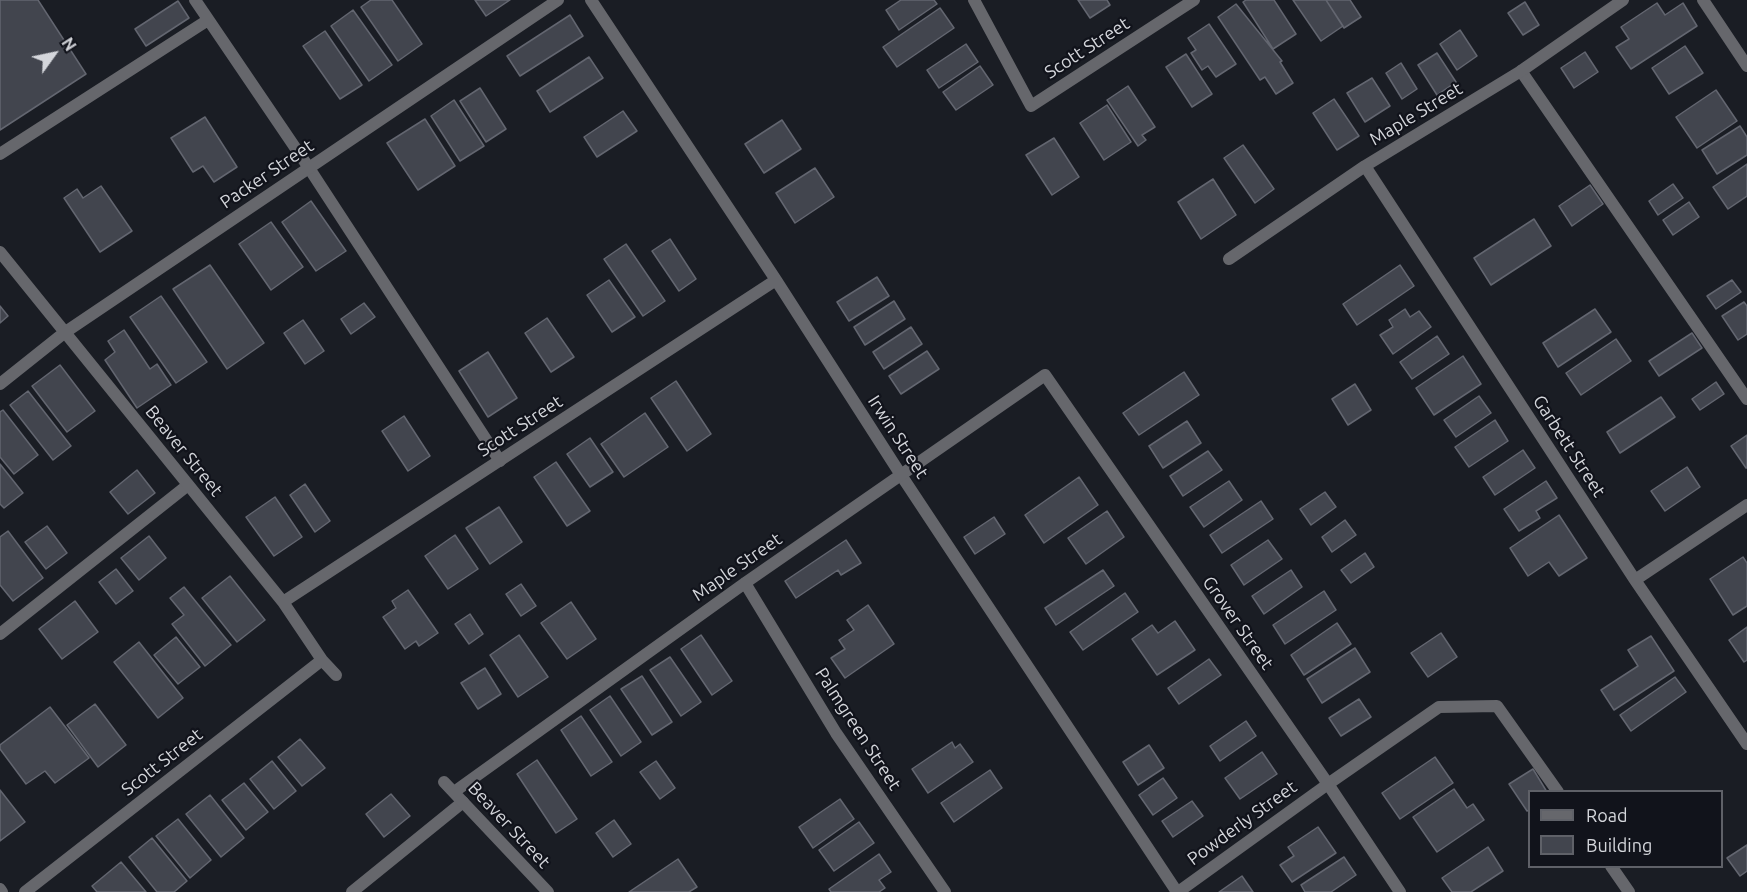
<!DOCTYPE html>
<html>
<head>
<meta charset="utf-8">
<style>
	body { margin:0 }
	#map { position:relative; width:1747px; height:892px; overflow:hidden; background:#1a1d24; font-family:Ubuntu,sans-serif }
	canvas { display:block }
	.legend { position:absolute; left:1528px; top:790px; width:195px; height:78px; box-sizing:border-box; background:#11131b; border:2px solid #5f6168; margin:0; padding:8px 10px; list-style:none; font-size:18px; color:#d4d6db }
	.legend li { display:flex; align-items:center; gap:12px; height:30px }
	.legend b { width:30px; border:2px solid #5f6168 }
	.north { position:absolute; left:24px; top:24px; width:60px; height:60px; -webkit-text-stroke:4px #11131b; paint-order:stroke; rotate:57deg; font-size:16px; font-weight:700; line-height:24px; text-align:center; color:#d4d6db }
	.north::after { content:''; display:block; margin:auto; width:21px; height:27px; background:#d4d6db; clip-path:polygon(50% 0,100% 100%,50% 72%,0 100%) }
</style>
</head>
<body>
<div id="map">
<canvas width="1747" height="892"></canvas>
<ul class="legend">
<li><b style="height:8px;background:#66676c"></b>Road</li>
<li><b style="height:16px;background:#42454e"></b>Building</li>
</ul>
<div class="north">N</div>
</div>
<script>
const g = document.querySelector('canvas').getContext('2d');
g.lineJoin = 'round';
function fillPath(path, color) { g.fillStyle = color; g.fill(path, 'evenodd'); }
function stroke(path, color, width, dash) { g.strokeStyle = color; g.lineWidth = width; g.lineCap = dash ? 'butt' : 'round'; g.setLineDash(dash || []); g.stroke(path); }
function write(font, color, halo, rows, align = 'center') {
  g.font = font + ' Ubuntu,sans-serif'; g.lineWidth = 4.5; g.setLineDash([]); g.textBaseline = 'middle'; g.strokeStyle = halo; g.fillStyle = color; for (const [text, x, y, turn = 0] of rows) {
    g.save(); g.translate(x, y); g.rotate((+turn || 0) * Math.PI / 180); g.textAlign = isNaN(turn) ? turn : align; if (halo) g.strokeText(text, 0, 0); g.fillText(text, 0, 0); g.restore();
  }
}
const building = new Path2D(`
	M0,0h38l48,74 -86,56z
	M371,0h21l30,44 -24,17 -37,-54z
	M475,0h35l-24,16z
	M901,0h33l3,4 -38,26 -13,-20z
	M1078,0h29l3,5 -20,13z
	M1246,0h28l22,34 -23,15 -30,-47z
	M1293,0h33l17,26 -22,15z
	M1326,0h24l11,17 -17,11z
	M178,1l11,17 -43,28 -11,-17z
	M1525,2l14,23 -16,10 -15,-22z
	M1657,3l8,12 18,-12 14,23 -66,43 -15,-22 13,-8 -8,-12z
	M1236,4l46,57 -2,1 13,21 -17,11 -11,-17 -5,3 -42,-63z
	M940,8l14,20 -57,39 -14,-20z
	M353,10l39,55 -23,16 -38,-55z
	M570,15l13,21 -63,40 -13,-20z
	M1209,24l27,40 -20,13 -8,-11 -6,4 -11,-17 5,-3 -8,-12z
	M1460,30l17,26 -20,14 -17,-26z
	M325,31l37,54 -22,14 -37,-53z
	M966,44l12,18 -39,26 -12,-18z
	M1685,46l18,27 -34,21 -17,-26z
	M1585,52l13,20 -24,16 -13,-20z
	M1437,53l19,29 -19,13 -19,-30z
	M1186,54l26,40 -20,13 -26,-40z
	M589,57l14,21 -53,34 -13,-21z
	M1401,63l16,26 -15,10 -16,-26z
	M980,66l13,19 -37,25 -13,-18z
	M1372,78l18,28 -25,16 -18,-29z
	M1128,86l27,41 -13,8 4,5 -8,6 -31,-46z
	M480,88l26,41 -20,13 -26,-41z
	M1716,90l21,31 -40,27 -21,-31z
	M1334,99l25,37 -22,14 -24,-37z
	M454,100l30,46 -24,15 -29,-45z
	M1107,105l24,37 -27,18 -24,-37z
	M623,111l14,20 -40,26 -13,-20z
	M205,117l32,50 -23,15 -11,-16 -10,6 -22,-34z
	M425,119l30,47 -37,24 -31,-47z
	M782,120l19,29 -37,24 -19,-29z
	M1740,126l7,11v18l-30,19 -15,-24z
	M1054,138l25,39 -27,18 -26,-40z
	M1243,145l31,44 -19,14 -31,-45z
	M1747,164v32l-19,13 -15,-22z
	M815,168l19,29 -39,26 -19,-30z
	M1213,179l23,36 -35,24 -23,-37z
	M1673,184l10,14 -25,17 -9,-14z
	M1590,185l13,19 -31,22 -13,-20z
	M101,186l31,45 -32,21 -36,-54 13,-9 6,9z
	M311,201l35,50 -30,20 -34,-49z
	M1689,202l10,15 -26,18 -10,-15z
	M1534,219l17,27 -60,39 -17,-27z
	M271,222l32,45 -32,23 -32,-46z
	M670,239l26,40 -17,12 -27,-40z
	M626,244l39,57 -22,15 -39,-57z
	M210,265l54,78 -37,26 -54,-80z
	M1400,265l14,21 -57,39 -14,-21z
	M877,277l12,19 -40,25 -12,-19z
	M609,280l26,37 -23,15 -25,-37z
	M1732,280l9,12 -25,17 -9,-13z
	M161,296l46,66 -31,21 -46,-66z
	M894,301l11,18 -40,26 -11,-18z
	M1744,302l3,4v28l-9,6 -16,-24z
	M364,303l11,14 -24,17 -10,-15z
	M0,306l8,10 -8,7z
	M1405,309l5,8 9,-6 12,16 -38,27 -13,-19 13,-8 -4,-7z
	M1595,309l16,23 -53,35 -15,-24z
	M547,318l27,39 -23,15 -26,-39z
	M303,320l21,31 -19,13 -21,-31z
	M911,327l11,17 -38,25 -11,-17z
	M124,330l26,39 7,-5 14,21 -34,23 -32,-48 10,-8 -7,-11z
	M1692,333l10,15 -43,28 -10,-15z
	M1437,336l12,18 -37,25 -12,-17z
	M1616,339l15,22 -50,34 -15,-22z
	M927,351l12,18 -38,25 -12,-18z
	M488,352l29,46 -29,19 -29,-46z
	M1463,356l18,28 -47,31 -18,-27z
	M60,365l35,46 -28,21 -35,-46z
	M1184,372l15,23 -60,40 -16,-22z
	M676,381l35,53 -24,17 -36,-53z
	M1716,382l8,12 -24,16 -8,-11z
	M1355,384l16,26 -23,15 -16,-26z
	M28,391l43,55 -18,14 -43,-55z
	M1479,396l12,17 -35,24 -12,-17z
	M1661,397l14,20 -55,36 -13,-21z
	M3,410l35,45 -24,19 -14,-17v-45z
	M645,413l23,34 -44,30 -23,-33z
	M404,416l26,40 -22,15 -26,-40z
	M1495,420l13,21 -39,26 -14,-20z
	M1187,421l14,22 -38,25 -14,-22z
	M1747,435v33h-1l-15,-22z
	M590,438l23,34 -23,15 -23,-33z
	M1523,450l12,18 -40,27 -12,-18z
	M1208,451l14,19 -39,26 -13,-20z
	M556,462l34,49 -23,15 -33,-49z
	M0,464l23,29 -19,15 -4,-4z
	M1687,467l13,20 -35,24 -14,-20z
	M137,470l18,23 -27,21 -18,-22z
	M1079,477l19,28 -54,38 -19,-28z
	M1229,481l13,19 -38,27 -14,-20z
	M1546,481l11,17 -21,13 4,7 -21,13 -15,-22z
	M305,484l25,37 -15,11 -25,-37z
	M1325,492l11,15 -25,18 -11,-16z
	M275,497l27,40 -28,19 -28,-39z
	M1261,501l12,18 -51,34 -12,-18z
	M499,507l23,35 -32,22 -24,-36z
	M1107,511l17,26 -38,27 -18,-26z
	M1559,515l28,43 -28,18 -10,-14 -21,14 -18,-28z
	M994,517l11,17 -30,20 -11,-17z
	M1345,520l11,15 -24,17 -10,-15z
	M47,526l20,27 -21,16 -21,-27z
	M8,531l35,47 -30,23 -13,-16v-48z
	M455,535l23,34 -30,20 -23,-33z
	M149,536l17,22 -27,22 -18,-22z
	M846,540l15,23 -20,12 -3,-5 -42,28 -11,-17z
	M1268,540l14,19 -38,26 -13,-20z
	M1365,553l9,14 -23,16 -10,-13z
	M1743,557l4,6v43l-14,9 -23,-36z
	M116,569l17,22 -17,13 -17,-22z
	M1103,570l11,16 -58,39 -11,-17z
	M1291,570l11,17 -38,27 -12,-18z
	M230,576l35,44 -28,22 -35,-44z
	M521,584l15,22 -15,10 -15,-22z
	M184,587l47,58 -26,21 -33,-42 12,-9 -14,-17z
	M408,590l30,43 -19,13 -3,-5 -11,8 -22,-32 13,-9 -4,-7z
	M1324,591l12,19 -51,34 -12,-19z
	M1125,593l13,19 -55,38 -13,-18z
	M75,601l23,31 -36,27 -23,-30z
	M571,602l25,37 -29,20 -26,-36z
	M868,605l26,39 -49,34 -14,-20 14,-9 -6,-9 15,-10 -7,-10z
	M470,614l13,20 -14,10 -14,-20z
	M1175,621l20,29 -38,25 -25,-36 20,-14 6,8z
	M1337,623l14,21 -47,31 -13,-20z
	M1747,627v33l-3,2 -15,-22z
	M1441,633l16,24 -29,20 -17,-24z
	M519,635l29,42 -30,20 -28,-42z
	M701,635l31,46 -20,14 -31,-46z
	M1651,636l23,35 -60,39 -13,-20 37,-24 -10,-16z
	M176,637l24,30 -22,17 -24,-29z
	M139,642l44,56 -25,20 -44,-56z
	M1355,648l15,24 -48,31 -15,-24z
	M670,657l31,45 -20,14 -31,-46z
	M1209,659l12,16 -42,29 -11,-16z
	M485,668l16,26 -23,15 -17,-26z
	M642,676l30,46 -20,13 -31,-46z
	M1675,677l11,15 -55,39 -11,-16z
	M610,696l31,46 -20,14 -31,-46z
	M1359,699l12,18 -30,19 -12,-18z
	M95,704l31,41 -28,22 -31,-42z
	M50,707l39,51 -34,25 -10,-12 -19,13 -26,-35v-4z
	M581,716l31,46 -21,14 -30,-46z
	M1246,721l10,15 -36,25 -10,-15z
	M300,739l25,29 -23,18 -24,-29z
	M952,742l3,6 5,-4 13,18 -45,31 -16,-24z
	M1149,745l15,23 -26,17 -15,-23z
	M1262,752l15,22 -37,25 -15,-21z
	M1435,757l18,26 -53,36 -18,-26z
	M537,760l40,59 -21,14 -39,-59z
	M272,761l24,30 -22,18 -24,-30z
	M656,761l19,27 -15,11 -20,-27z
	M1533,769l14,23h-17v18l-3,1 -18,-27z
	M990,770l12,18 -48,34 -13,-19z
	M1163,778l14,20 -24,17 -14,-20z
	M244,783l24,29 -22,18 -24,-30z
	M1454,789l13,19 6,-4 11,16 -47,32 -24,-35z
	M0,790l25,32 -25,19z
	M391,794l19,22 -26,21 -18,-23z
	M210,795l34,43 -23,19 -35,-43z
	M840,799l14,20 -41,29 -14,-21z
	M1192,801l11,15 -30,21 -11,-16z
	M178,819l33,41 -21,18 -34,-42z
	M614,820l17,24 -18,13 -17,-24z
	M859,822l15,21 -40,28 -15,-21z
	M1318,827l18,26 -44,29 -12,-17 14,-9 -6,-9z
	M152,838l35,43 -13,11h-17l-28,-35z
	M1747,845v26l-7,5 -13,-18z
	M1488,847l15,24 -32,21h-19l-10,-14z
	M879,854l12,18 -12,8 6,8 -6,4h-48l-2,-3z
	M1344,857l12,18 -25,17h-26l-4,-7z
	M678,859l19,28 -8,5h-60z
	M121,862l25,30h-49l-5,-6z
	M1242,876l11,16h-34z`);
const service = new Path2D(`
	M195,0l114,168 191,293
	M1521,71l226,328
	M0,154l208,-134
	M901,475l276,417
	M0,634l188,-149
	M1328,784l111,-77 58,-1 61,86
	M1611,866l18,26
	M0,889l2,3
	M352,892l111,-90`);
const minor = new Path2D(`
	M591,0l185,280 125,195
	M974,0l57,106 163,-106
	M1703,0l44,66
	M1365,166l270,414 112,164
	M0,252l283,350 39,58 14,15
	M1229,259l136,-93 156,-95 102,-71
	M0,384l64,-51 494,-333
	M1635,580l112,-75
	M745,583l91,150 109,159
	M283,602l493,-322
	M444,782l104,110
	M454,792l291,-209 300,-208 283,409 72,108
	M25,892l297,-232
	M1178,892l150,-108`);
const streetNames = [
	["Scott Street",1087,48,-33],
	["Maple Street",1416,114,-31],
	["Packer Street",267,174,-34],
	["Scott Street",520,426,-33],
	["Irwin Street",898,437,57],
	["Garbett Street",1569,446,57],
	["Beaver Street",184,451,51],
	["Maple Street",737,567,-35],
	["Grover Street",1238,623,55],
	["Palmgreen Street",858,729,57],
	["Scott Street",162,762,-38],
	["Powderly Street",1242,823,-36],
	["Beaver Street",509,825,47]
];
fillPath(building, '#42454e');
stroke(building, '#636670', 1.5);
stroke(service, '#66676c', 12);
stroke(minor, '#66676c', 12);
write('18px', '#d4d6db', '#11131b', streetNames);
</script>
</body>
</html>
